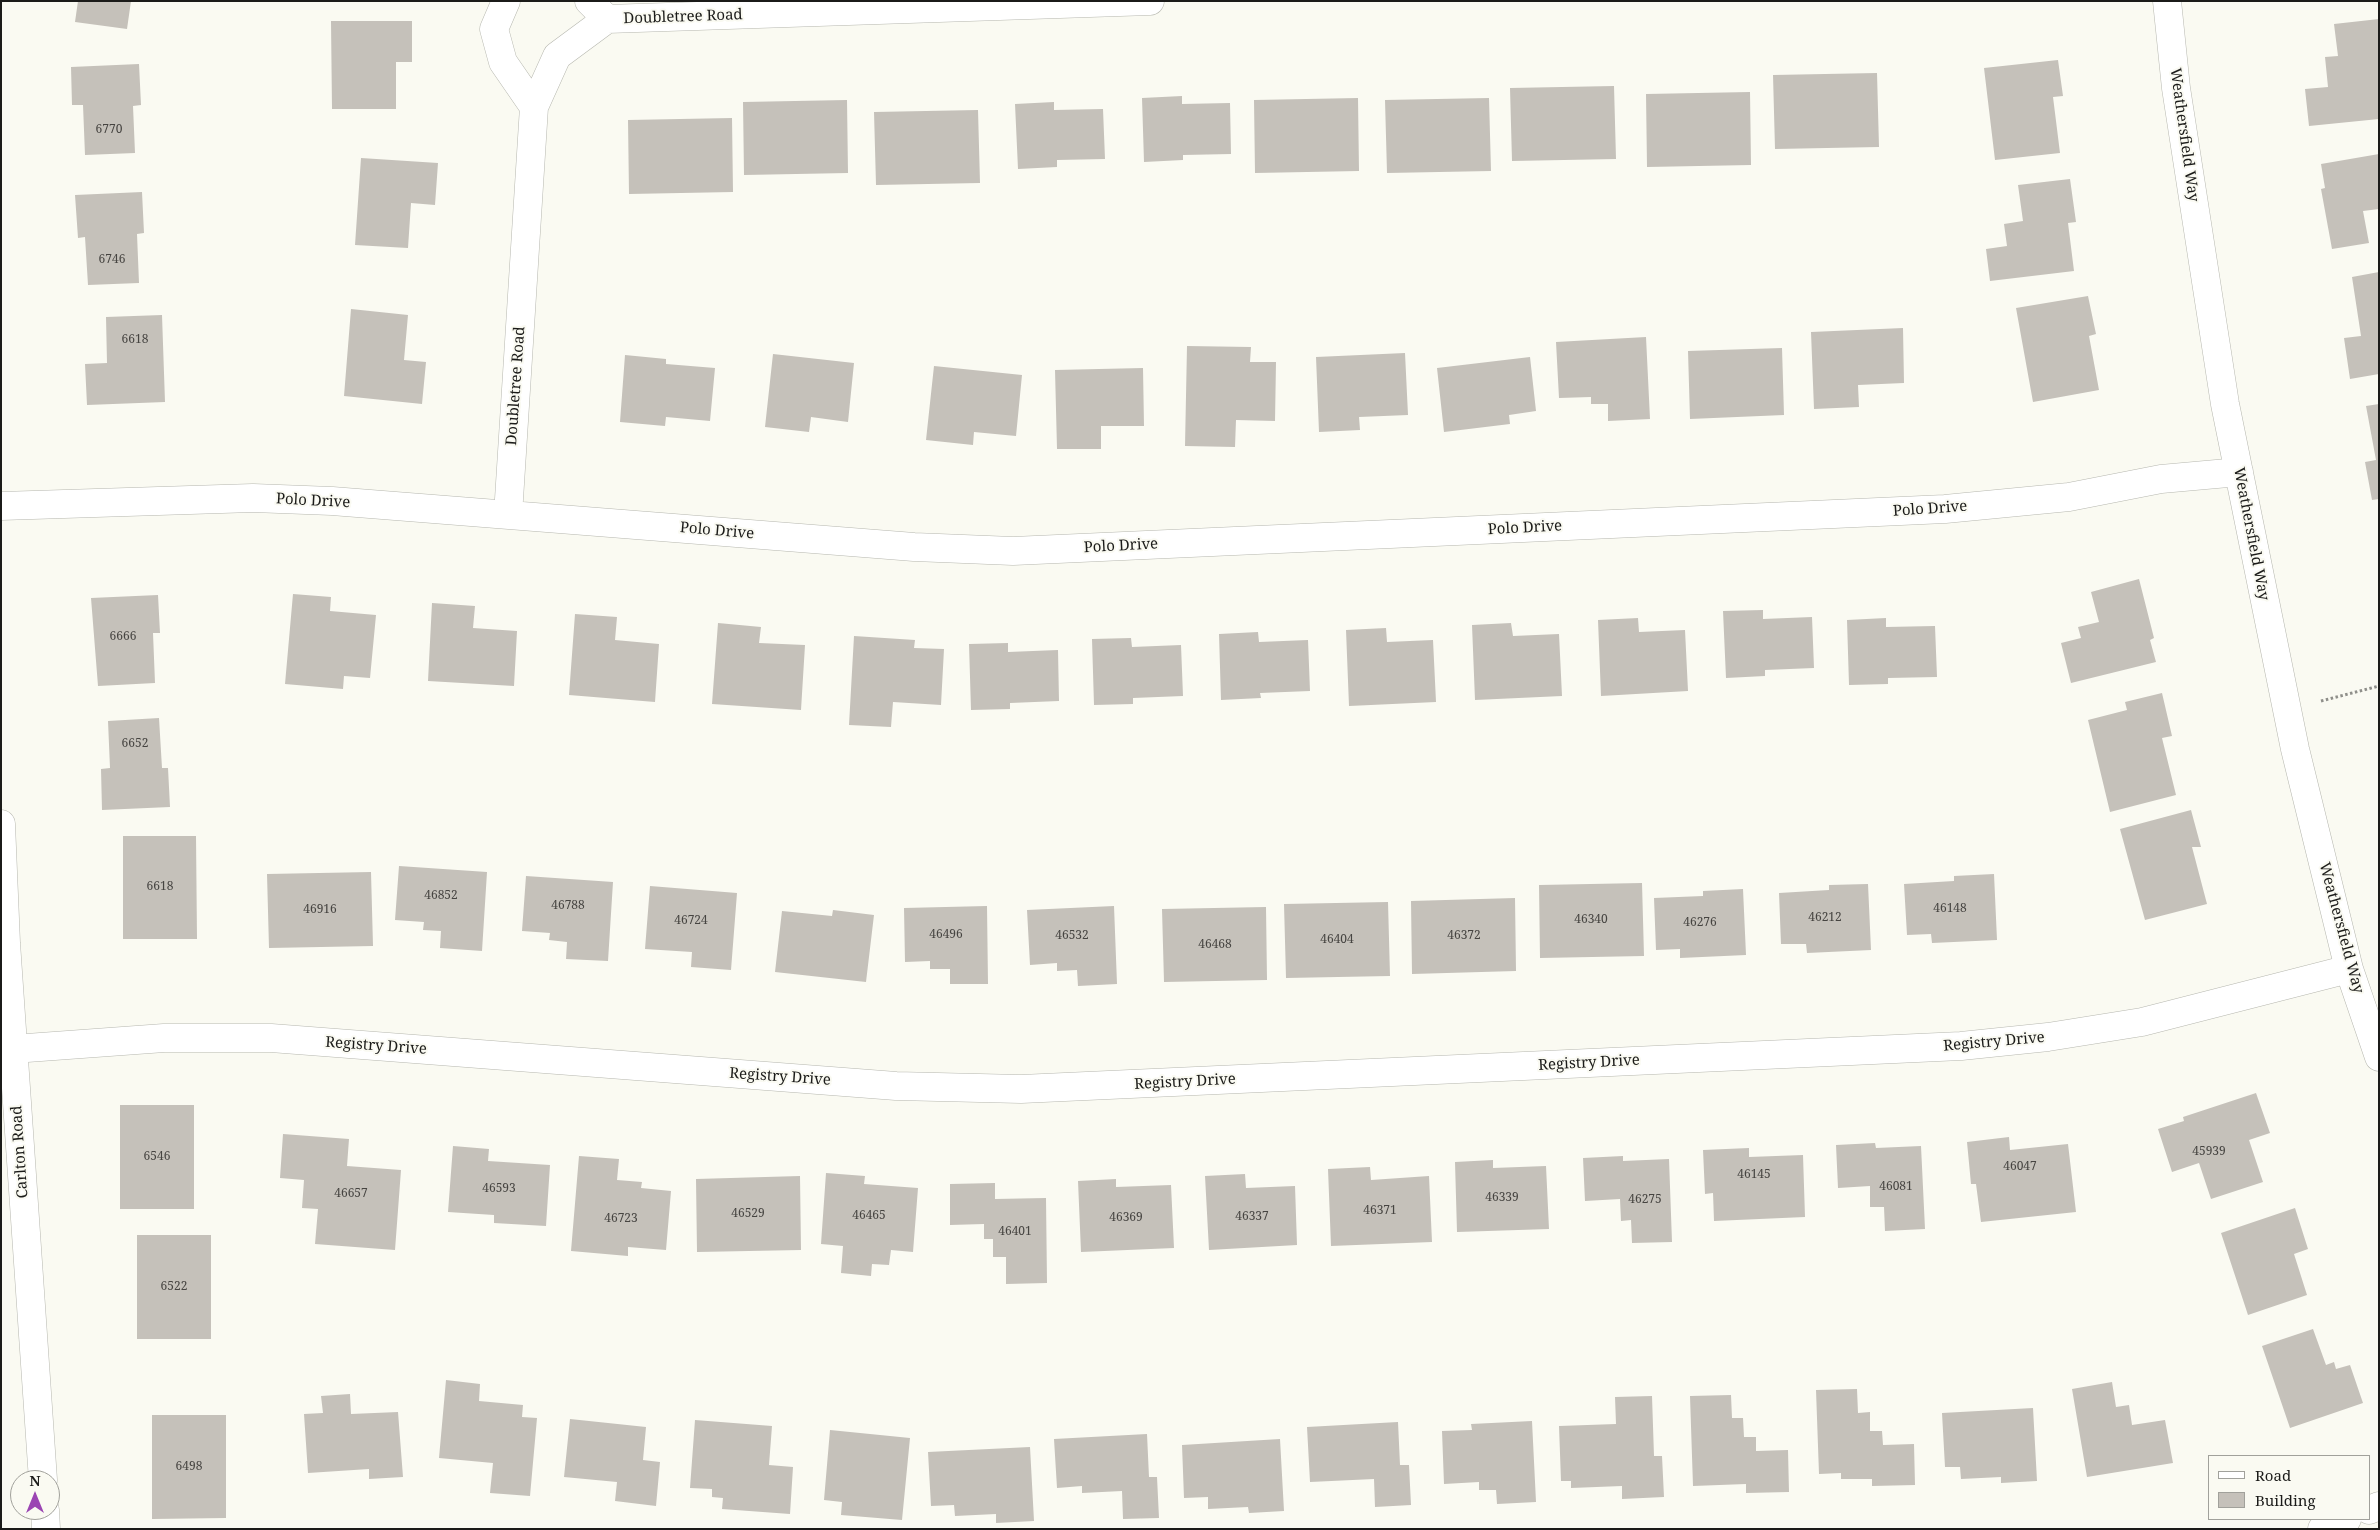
<!DOCTYPE html>
<html>
<head>
<meta charset="utf-8">
<style>
	body { margin:0 }
	#map { position:relative; width:2380px; height:1530px; overflow:hidden; background:#fafaf2; font-family:"Noto Serif",serif }
	canvas { display:block }
	.frame { position:absolute; inset:0; border:2px solid #1b1b19; pointer-events:none }
	.legend { position:absolute; left:2208px; top:1455px; width:162px; height:65px; box-sizing:border-box; background:#fafaf2; border:1px solid #a1a19b; margin:0; padding:6px 9px; list-style:none; font-size:15px; color:#1b1b19 }
	.legend li { display:flex; align-items:center; gap:10px; height:25px }
	.legend b { width:25px; border:1px solid #a1a19b }
	.north { position:absolute; left:10px; top:1470px; width:50px; height:50px; box-sizing:border-box; background:#fafaf2; border:1px solid #a1a19b; border-radius:50%; rotate:0deg; font-size:14px; font-weight:700; line-height:20px; text-align:center; color:#1b1b19 }
	.north::after { content:''; display:block; margin:auto; width:18px; height:22px; background:#9b45b3; clip-path:polygon(50% 0,100% 100%,50% 72%,0 100%) }
</style>
</head>
<body>
<div id="map">
<canvas width="2380" height="1530"></canvas>
<div class="frame"></div>
<ul class="legend">
<li><b style="height:6px;background:#fff"></b>Road</li>
<li><b style="height:14px;background:#c5c1ba"></b>Building</li>
</ul>
<div class="north">N</div>
</div>
<script>
const g = document.querySelector('canvas').getContext('2d');
g.lineJoin = 'round';
function fillPath(path, color) { g.fillStyle = color; g.fill(path, 'evenodd'); }
function stroke(path, color, width, dash) { g.strokeStyle = color; g.lineWidth = width; g.lineCap = dash ? 'butt' : 'round'; g.setLineDash(dash || []); g.stroke(path); }
function write(font, color, halo, rows, align = 'center') {
  g.font = font + ' "Noto Serif",serif'; g.lineWidth = 4; g.setLineDash([]); g.textBaseline = 'middle'; g.strokeStyle = halo; g.fillStyle = color; for (const [text, x, y, turn = 0] of rows) {
    g.save(); g.translate(x, y); g.rotate((+turn || 0) * Math.PI / 180); g.textAlign = isNaN(turn) ? turn : align; if (halo) g.strokeText(text, 0, 0); g.fillText(text, 0, 0); g.restore();
  }
}
const building = new Path2D(`
	M78,1h53l-4,28 -52,-7z
	M2379,19v100l-70,7 -4,-37 23,-2 -3,-30 13,-1 -4,-32z
	M331,21h81v41h-16v47h-64z
	M2058,60l5,36 -10,1 7,56 -65,7 -11,-92z
	M139,64l2,41 -8,1 2,47 -50,2 -2,-50h-11l-1,-38z
	M1877,73l2,74 -104,2 -2,-74z
	M1614,86l2,73 -104,2 -2,-73z
	M1750,92l1,73 -104,2 -1,-73z
	M1182,96v8l48,-1 1,51 -48,1v5l-39,2 -2,-64z
	M1358,98l1,73 -104,2 -1,-73z
	M1489,98l2,73 -104,2 -2,-73z
	M847,100l1,73 -104,2 -1,-73z
	M1054,102v8l49,-1 2,50 -48,1v7l-39,2 -3,-65z
	M978,110l2,73 -104,2 -2,-73z
	M732,118l1,74 -104,2 -1,-74z
	M2379,154v55l-16,2 6,32 -37,6 -11,-60 4,-1 -4,-24z
	M361,158l77,5 -3,42 -24,-2 -3,45 -53,-3z
	M2070,179l6,43 -8,1 6,48 -84,10 -4,-32 21,-3 -3,-22 19,-3 -5,-36z
	M142,192l2,41 -7,1 2,49 -51,2 -3,-48 -7,1 -3,-43z
	M2379,272v102l-29,5 -6,-41 17,-2 -9,-59z
	M2088,296l8,38 -7,2 10,54 -66,12 -17,-94z
	M351,309l57,6 -4,45 22,2 -4,42 -78,-8z
	M162,315l3,87 -78,3 -2,-41 22,-1 -1,-46z
	M1903,328l1,55 -46,2 1,22 -45,2 -3,-77z
	M1646,337l4,82 -42,2v-17h-17v-7l-32,1 -3,-56z
	M1187,346l64,1 -1,15h26l-1,59 -39,-1 -1,27 -50,-1z
	M1782,348l2,67 -94,4 -2,-68z
	M1405,353l3,62 -49,2 1,13 -41,2 -3,-75z
	M773,354l81,9 -6,59 -37,-5 -2,15 -44,-5z
	M625,355l41,4v5l49,4 -5,53 -44,-4 -1,9 -45,-4z
	M1530,357l6,54 -27,4 1,9 -66,8 -7,-64z
	M934,366l88,9 -6,61 -42,-4 -1,13 -47,-5z
	M1143,368l1,58h-43v23h-44l-2,-79z
	M2379,404v95l-7,1 -7,-38 11,-2 -10,-54z
	M2139,579l15,59 -4,2 6,22 -85,21 -10,-40 20,-5 -3,-11 21,-5 -8,-30z
	M293,594l38,3 -1,14 46,4 -6,63 -26,-2 -1,13 -58,-5z
	M158,595l2,38h-7l2,50 -57,3 -7,-88z
	M432,603l43,3 -2,22 44,3 -3,55 -86,-5z
	M1763,610v9l49,-2 2,51 -49,2v6l-39,2 -3,-67z
	M575,614l42,3 -2,23 44,4 -4,58 -86,-7z
	M1638,618l1,14 46,-2 3,61 -87,5 -3,-76z
	M1886,618v9l49,-1 2,51 -49,1v6l-39,1 -2,-65z
	M718,623l43,4 -2,16 46,2 -4,65 -89,-6z
	M1511,623l2,13 46,-2 3,62 -87,4 -3,-75z
	M1386,628l1,14 46,-2 3,62 -87,4 -3,-76z
	M1258,632l1,10 49,-2 2,51 -50,2 1,5 -40,2 -2,-66z
	M854,636l61,4 -1,8 30,1 -3,56 -48,-3 -2,25 -42,-2z
	M1131,638l1,9 49,-2 2,51 -50,2v6l-39,1 -2,-66z
	M1008,643v9l50,-2 1,51 -49,2v6l-39,1 -2,-66z
	M2162,693l10,43 -10,2 14,57 -66,17 -22,-92 39,-10 -2,-8z
	M159,718l3,50h6l2,39 -68,3 -1,-41 9,-1 -2,-47z
	M2191,810l10,37h-9l15,57 -62,16 -25,-91z
	M123,836h73l1,103h-74z
	M399,866l88,6 -5,79 -42,-3 1,-17 -18,-1 1,-8 -29,-2z
	M371,872l2,74 -104,2 -2,-74z
	M1994,874l3,66 -65,3 -1,-9 -24,1 -3,-51 50,-3v-5z
	M526,876l87,6 -5,79 -42,-2 1,-17 -18,-2 1,-7 -28,-2z
	M1642,883l2,73 -104,2 -1,-73z
	M1868,884l3,66 -64,3 -1,-9h-25l-2,-51 50,-3v-5z
	M650,886l87,7 -6,77 -40,-3 1,-15 -47,-3z
	M1743,889l3,66 -66,3v-9l-24,1 -2,-52 49,-2v-5z
	M1515,898l1,73 -104,3 -1,-73z
	M1388,902l2,74 -104,2 -2,-74z
	M987,906l1,78h-38v-15h-20v-8l-25,1 -1,-54z
	M1114,906l3,78 -39,2 -1,-16 -20,1v-8l-27,2 -3,-55z
	M1266,907l1,73 -103,2 -2,-73z
	M833,910l41,5 -8,67 -91,-10 7,-61 50,5z
	M2256,1093l14,40 -21,7 14,42 -52,17 -12,-36 -27,9 -14,-43 26,-8 -1,-4z
	M120,1105h74v104h-74z
	M283,1134l66,5 -2,27 54,4 -6,80 -80,-6 3,-35 -16,-1 2,-28 -24,-2z
	M2009,1137l1,13 58,-6 8,68 -95,10 -5,-38h-5l-4,-42z
	M1875,1143l1,5 45,-2 4,83 -40,2 -1,-24h-14v-21l-32,2 -2,-43z
	M453,1146l36,3 -1,12 62,4 -4,61 -52,-3v-8l-46,-3z
	M1749,1148v9l54,-2 2,62 -91,4 -1,-28 -8,1 -2,-44z
	M579,1156l40,3 -2,21 25,2 -1,6 30,3 -5,59 -38,-3v9l-57,-5z
	M1623,1156v5l46,-2 3,83 -40,1 -1,-23 -10,1 -1,-22 -35,2 -2,-43z
	M1493,1160v8l53,-2 3,63 -92,3 -2,-70z
	M1370,1167l1,13 58,-4 3,66 -101,4 -3,-77z
	M826,1173l39,3 -1,8 54,4 -5,64 -22,-2 -2,15 -17,-1 -1,12 -30,-3 2,-27 -22,-2z
	M1245,1174l1,14 49,-2 2,59 -88,5 -4,-74z
	M800,1176l1,74 -104,2 -1,-73z
	M1116,1179v8l55,-2 3,63 -93,4 -3,-71z
	M995,1183v16l51,-1 1,85 -41,1v-27h-13v-18h-9v-15l-34,1v-41z
	M2295,1208l13,41 -14,5 13,41 -59,20 -27,-82z
	M137,1235h74v104h-74z
	M2313,1329l13,36 8,-3 2,7 14,-4 13,38 -73,25 -28,-82z
	M446,1380l34,4 -1,17 44,4 -1,12 15,1 -7,78 -40,-3 3,-30 -54,-5z
	M2112,1382l4,25 13,-2 3,20 33,-5 8,43 -86,14 -15,-88z
	M1857,1389l1,24 12,-1v19h12l1,14 31,-1 1,41 -43,1v-7h-31v-6l-22,1 -3,-84z
	M350,1394l1,20 47,-2 5,65 -34,2v-10l-61,4 -4,-59 19,-1 -2,-17z
	M1731,1395l1,23h11l1,19h12v14l32,-1 1,42 -43,1v-9l-53,2 -3,-90z
	M1652,1396l2,60h8l2,41 -42,2v-13l-51,2v-7h-10l-2,-55 57,-2 -1,-27z
	M2033,1408l4,73 -36,2v-6l-40,2 -1,-12h-15l-3,-54z
	M152,1415h74v103l-74,1z
	M570,1419l76,8 -3,33 17,2 -4,44 -41,-5 2,-19 -53,-5z
	M695,1420l77,6 -3,39 24,2 -3,47 -68,-5 1,-11 -11,-1v-8l-22,-1z
	M1532,1421l4,81 -39,2 -1,-14h-17v-8l-35,2 -2,-53 30,-1 -1,-6z
	M1398,1422l2,43h9l2,40 -36,2 -1,-28 -64,3 -3,-55z
	M830,1430l80,8 -8,82 -61,-5 1,-13 -18,-2z
	M1147,1434l2,43h8l2,41 -36,1 -1,-28 -40,2v-7l-25,2 -3,-49z
	M1280,1439l4,72 -35,2 -1,-6 -40,2v-12l-24,1 -2,-53z
	M1030,1447l4,74 -38,2v-9l-41,2 -1,-11 -23,1 -3,-54z`);
const path = new Path2D(`
	M2321,701l58,-15`);
const minor = new Path2D(`
	M506,1l-12,28 9,33 31,45 -26,408
	M589,1l18,18 543,-18
	M2167,1l9,87 49,316 70,345 54,220 30,88
	M534,107l23,-51 50,-37
	M1,506l252,-8 79,3 582,46 99,4 932,-42 124,-12 92,-18 78,-7
	M1,824l5,119 37,537
	M13,1049l151,-11h107l625,48 125,3 940,-43 87,-9 94,-15 207,-53
	M45,1510l1,19
	M2369,1510l10,-4
	M2322,1529l25,-10`);
const numberNames = [
	["6770",109,130],
	["6746",112,260],
	["6618",135,340],
	["6666",123,637],
	["6652",135,744],
	["6618",160,887],
	["46852",441,896],
	["46788",568,906],
	["46148",1950,909],
	["46916",320,910],
	["46212",1825,918],
	["46340",1591,920],
	["46724",691,921],
	["46276",1700,923],
	["46496",946,935],
	["46532",1072,936],
	["46372",1464,936],
	["46404",1337,940],
	["46468",1215,945],
	["45939",2209,1152],
	["6546",157,1157],
	["46047",2020,1167],
	["46145",1754,1175],
	["46081",1896,1187],
	["46593",499,1189],
	["46657",351,1194],
	["46339",1502,1198],
	["46275",1645,1200],
	["46371",1380,1211],
	["46529",748,1214],
	["46465",869,1216],
	["46337",1252,1217],
	["46369",1126,1218],
	["46723",621,1219],
	["46401",1015,1232],
	["6522",174,1287],
	["6498",189,1467]
];
const streetNames = [
	["Doubletree Road",683,17,-2],
	["Weathersfield Way",2184,135,82],
	["Doubletree Road",516,386,-86],
	["Polo Drive",313,501,3],
	["Polo Drive",1930,509,-4],
	["Polo Drive",1525,528,-3],
	["Polo Drive",717,531,5],
	["Weathersfield Way",2251,534,79],
	["Polo Drive",1121,546,-3],
	["Weathersfield Way",2341,928,75],
	["Registry Drive",1994,1042,-5],
	["Registry Drive",376,1046,4],
	["Registry Drive",1589,1063,-3],
	["Registry Drive",780,1077,4],
	["Registry Drive",1185,1082,-3],
	["Carlton Road",20,1152,-94]
];
fillPath(building, '#c5c1ba');
stroke(minor, '#b6b7af', 29);
stroke(path, '#8f8f8a', 3, [2.5, 2.5]);
stroke(minor, '#fff', 28);
write('12px', '#464441', null, numberNames);
write('15px', '#1b1b19', '#fafaf2', streetNames);
</script>
</body>
</html>
